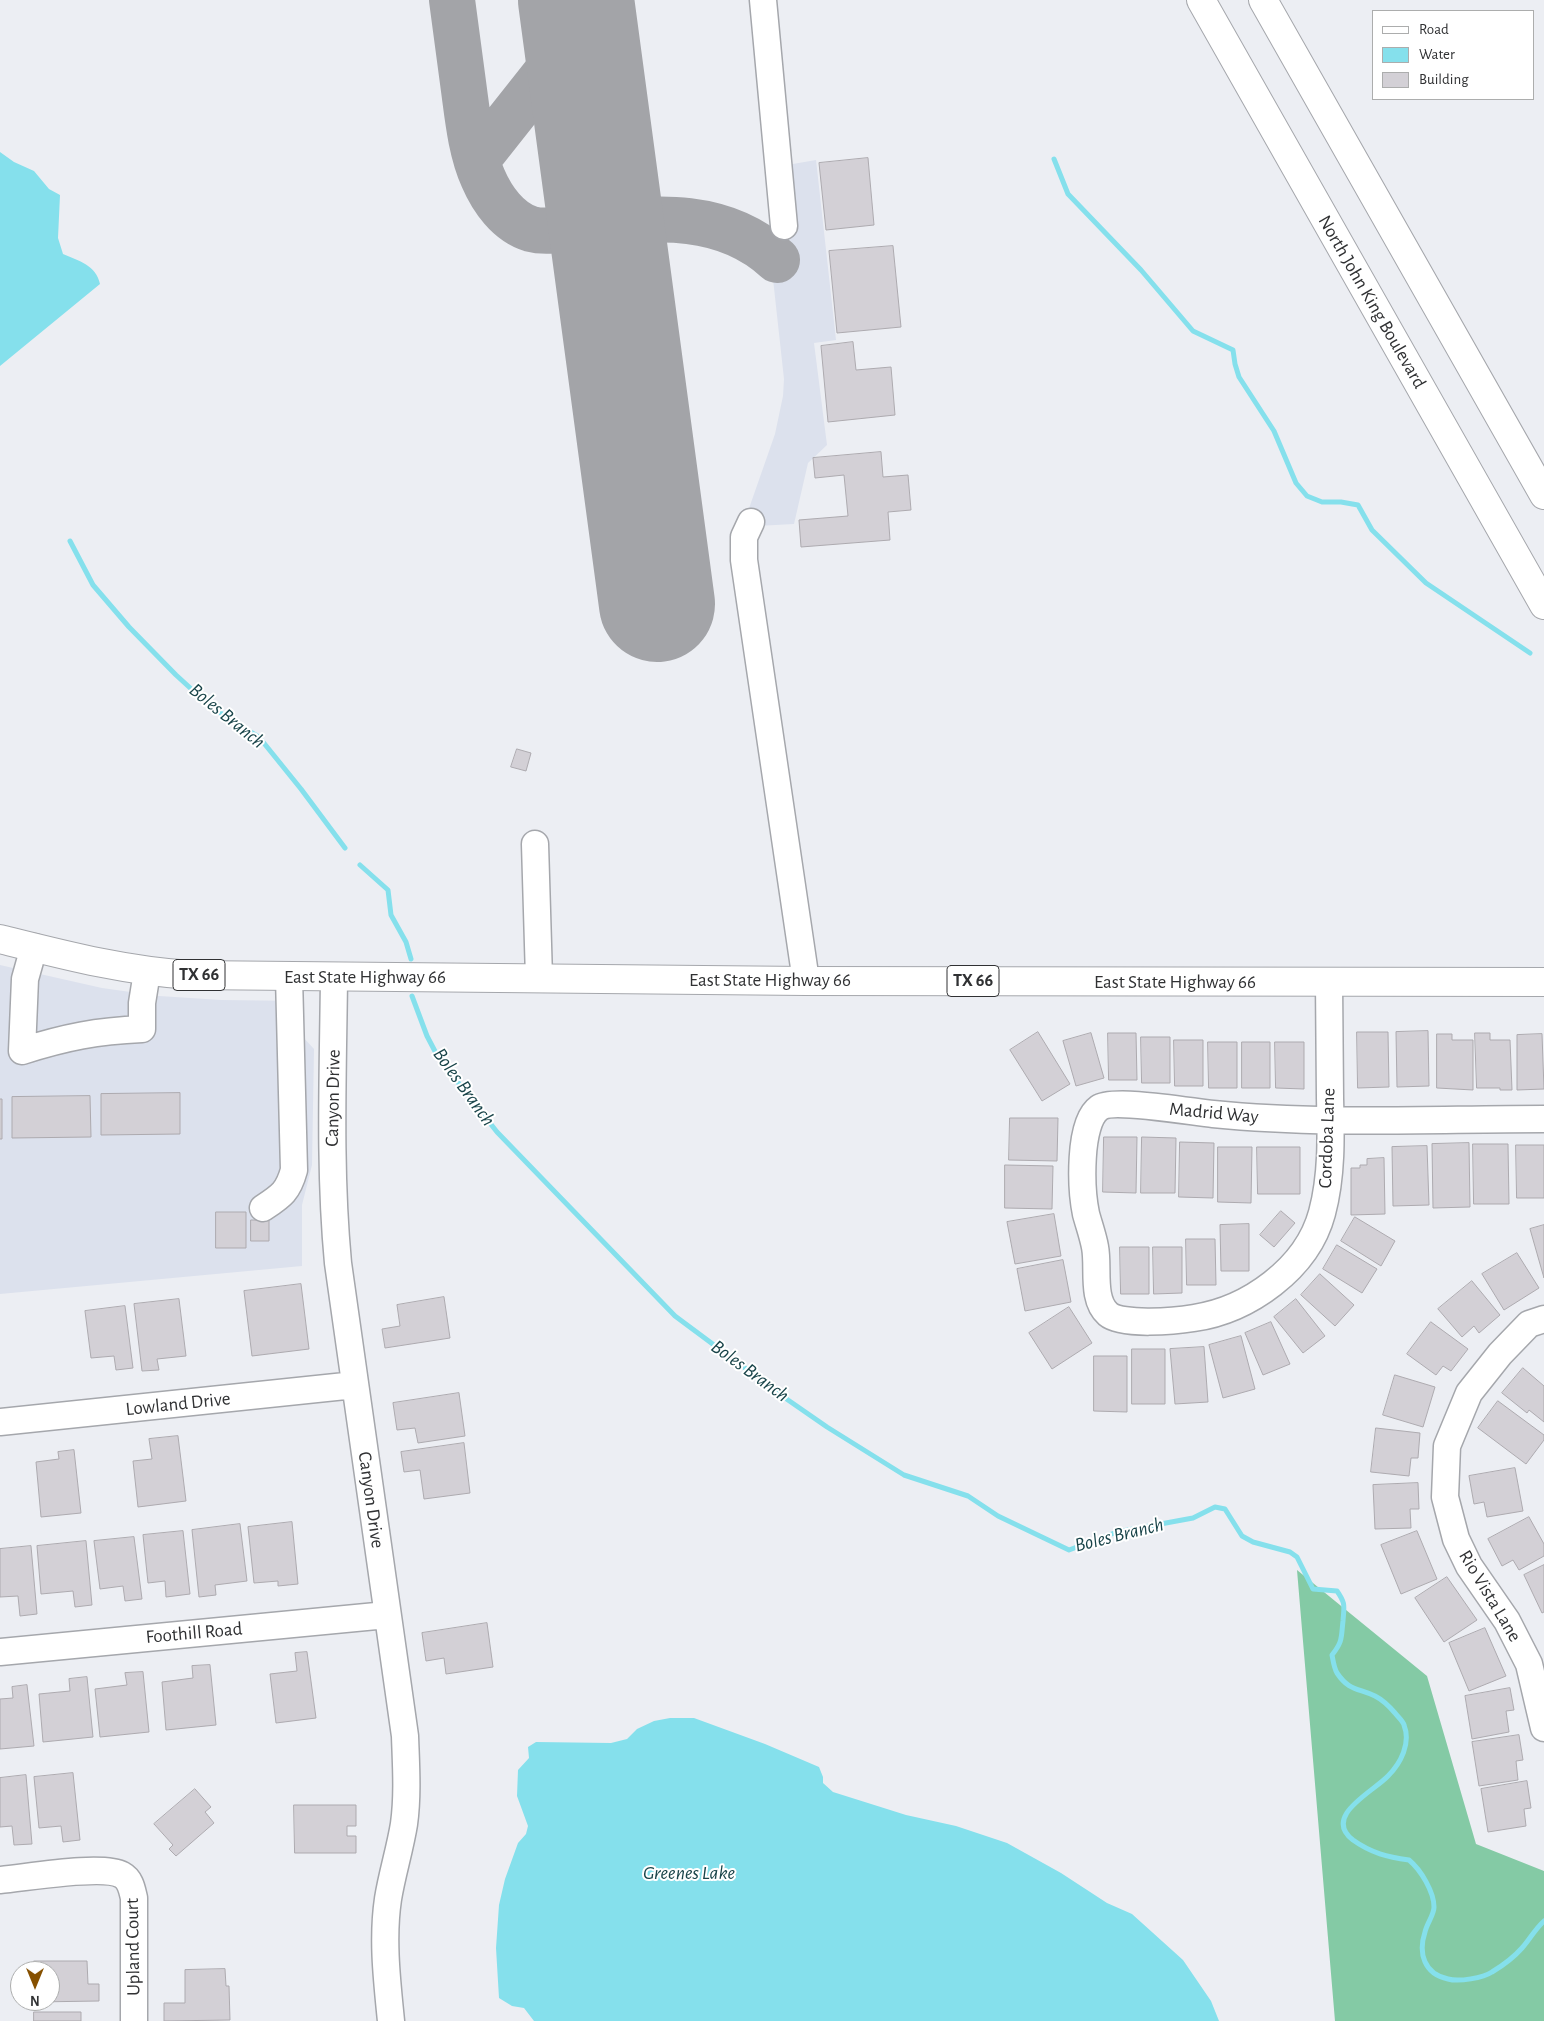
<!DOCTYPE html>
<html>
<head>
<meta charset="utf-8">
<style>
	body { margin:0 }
	#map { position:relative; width:1544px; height:2021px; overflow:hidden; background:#eceef3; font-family:"Alegreya Sans",sans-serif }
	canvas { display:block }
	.legend { position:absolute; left:1372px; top:10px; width:162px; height:90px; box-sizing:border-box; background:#fff; border:1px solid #acadad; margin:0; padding:6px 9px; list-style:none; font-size:15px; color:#303133 }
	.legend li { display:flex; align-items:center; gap:10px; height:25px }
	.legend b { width:25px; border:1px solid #acadad }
	.north { position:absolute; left:10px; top:1961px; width:50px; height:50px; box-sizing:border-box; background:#fff; border:1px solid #acadad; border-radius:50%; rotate:180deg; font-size:14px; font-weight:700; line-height:20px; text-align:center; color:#303133 }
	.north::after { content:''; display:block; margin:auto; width:18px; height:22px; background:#865000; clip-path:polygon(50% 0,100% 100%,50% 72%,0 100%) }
</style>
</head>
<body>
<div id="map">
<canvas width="1544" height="2021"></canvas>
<ul class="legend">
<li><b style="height:6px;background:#fff"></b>Road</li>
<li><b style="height:14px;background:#85e0ec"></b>Water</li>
<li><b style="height:14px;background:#d3d0d6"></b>Building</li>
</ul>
<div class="north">N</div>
</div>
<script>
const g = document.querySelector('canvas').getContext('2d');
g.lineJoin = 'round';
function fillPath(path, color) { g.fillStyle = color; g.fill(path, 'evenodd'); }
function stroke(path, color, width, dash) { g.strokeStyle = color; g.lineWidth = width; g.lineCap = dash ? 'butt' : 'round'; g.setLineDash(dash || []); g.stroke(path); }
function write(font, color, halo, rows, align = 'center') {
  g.font = font + ' "Alegreya Sans",sans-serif'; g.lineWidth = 4; g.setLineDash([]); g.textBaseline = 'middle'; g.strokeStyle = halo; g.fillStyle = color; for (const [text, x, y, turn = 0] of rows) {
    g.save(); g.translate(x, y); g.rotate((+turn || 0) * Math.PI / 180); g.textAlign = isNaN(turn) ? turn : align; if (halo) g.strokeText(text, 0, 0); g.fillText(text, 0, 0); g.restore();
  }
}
const built = new Path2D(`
	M816,160l20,180 -22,3 13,102 -19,18 -14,61 -37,2 -11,-9 29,-83 8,-38 1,-17 -11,-100 17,-80 -3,-34z
	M0,965l102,23 57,8 62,4 81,1v35l12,13 -2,116 -10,40v61l-302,28z`);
const forest = new Path2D(`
	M1297,1570l130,106 49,168 68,27v150h-209z`);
const water = new Path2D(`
	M0,152l14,10 20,9 15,18 11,6 -2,43 5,16c16,7 33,11 37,30l-100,82z
	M670,1718h24l71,26 54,23 4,10v6l10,9 73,23 50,11 51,17 54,30 46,30 25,11 51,46 28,41 8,20h-685l-10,-13 -12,-2 -13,-8 -3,-50 3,-43 6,-26 13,-36 8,-9 2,-8 -11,-30 1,-26 11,-12 -1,-11 8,-5 75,1 16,-4 10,-10 17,-8z`);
const stream = new Path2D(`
	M1054,159l14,35 73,76 52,61 40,19 2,14 4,13 35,54 22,52 11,13 15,6h19l17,3 14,25 54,53 104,70
	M70,541l23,44 36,42 47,48 35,32 48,30 42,52 44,59
	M360,865l28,25 3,25 15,27 5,17
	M412,996l15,40 11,21 59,75 178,184 113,84 39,27 77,48 64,21 30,20 71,34 48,-18 76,-14 22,-11 10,2 17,27 11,6 37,10 7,5 16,32 24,2c9,13 7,15 6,30 -2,17 0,20 -11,34 1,5 2,13 5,18 12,18 21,15 38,23 8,4 14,10 20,17 3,4 8,8 9,12 7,18 -3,38 -16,51 -15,16 -66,40 -35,64 18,13 35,17 56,20 12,10 25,32 25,47 0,8 -7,16 -9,25 -7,21 -1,42 23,47 11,3 35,-1 44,-7 10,-6 23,-16 30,-24 8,-9 13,-19 22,-27`);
const taxiway = new Path2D(`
	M452,0c4,30 8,60 12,90 4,30 7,61 19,88 9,21 25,44 48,51 19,5 42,-2 60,-4 65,-9 134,-13 186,35
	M477,160l72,-91 12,-10 22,-5`);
const runway = new Path2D(`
	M576,0l81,604`);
const building = new Path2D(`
	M868,158l6,67 -48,5 -7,-67z
	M893,246l8,81 -64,6 -8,-82z
	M853,342l3,28 35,-3 4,48 -67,7 -7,-76z
	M881,452l2,25 25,-2 3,35 -23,2 2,28 -89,7 -2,-27 49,-4 -4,-41 -29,3 -2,-20z
	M517,749l14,4 -5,18 -15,-4z
	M1428,1031l1,55 -32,1 -1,-55z
	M1038,1032l32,52 -28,17 -32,-51z
	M1357,1032h31l1,55 -31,1z
	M1091,1033l13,45 -28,8 -13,-45z
	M1108,1033h28l1,47h-28z
	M1475,1033h15v7h20l2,50h-12v-2h-23z
	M1437,1034h15v6h21v50l-36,-2z
	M1542,1034l2,55 -27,1v-55z
	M1141,1037h29v46h-28z
	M1174,1040h29v46h-28z
	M1208,1042h29v46h-28z
	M1242,1042h28v46h-28z
	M1275,1042h29v47l-28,-1z
	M180,1093v41l-79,1v-41z
	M90,1096l1,41 -79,1v-41z
	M0,1099h2v40h-2z
	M1010,1118h48l-1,43 -48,-1z
	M1104,1137h33l-1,56 -33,-1z
	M1142,1137l34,1 -1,55h-34z
	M1180,1142l34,1 -1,55 -34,-1z
	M1469,1143l1,64 -37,1 -1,-64z
	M1473,1144h35l1,60h-35z
	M1516,1145h28v53h-27z
	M1427,1146l2,59 -36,1 -1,-59z
	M1218,1147h34l-1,56 -33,-1z
	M1257,1147h43v47h-42z
	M1384,1158l1,56 -34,1v-47h9v-3h7v-6z
	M1005,1165l48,1 -1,43 -47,-1z
	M1281,1211l14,12 -21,24 -14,-12z
	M216,1212h30v36h-30z
	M1054,1214l7,42 -46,8 -8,-42z
	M1355,1217l40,24 -14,25 -40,-25z
	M251,1220h18v21h-18z
	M1249,1224v47h-28l-1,-46z
	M1544,1225v53l-14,-49z
	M1186,1239h29l1,46h-29z
	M1337,1245l40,24 -15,24 -39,-24z
	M1120,1247h29v47h-28z
	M1153,1247h29v46l-28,1z
	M1517,1253l22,35 -35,22 -22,-36z
	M1063,1260l8,42 -46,9 -8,-42z
	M1320,1274l34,31 -19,21 -34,-31z
	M1472,1281l28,34 -21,18 -5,-7 -12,11 -24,-28z
	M301,1284l8,65 -57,7 -8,-65z
	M444,1297l6,41 -65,10 -3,-19 18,-3 -3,-21z
	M179,1299l7,57 -29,3 2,11 -17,1 -8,-67z
	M1296,1299l29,37 -22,17 -29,-36z
	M125,1306l8,62 -17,2 -2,-14 -23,2 -6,-47z
	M1069,1307l23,36 -40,26 -23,-36z
	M1271,1322l19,42 -27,11 -18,-42z
	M1431,1322l37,27 -17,22 -8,-5 -7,9 -29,-21z
	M1241,1336l14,53 -32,9 -14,-53z
	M1204,1347l4,55 -33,2 -5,-55z
	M1132,1349h33v55h-33z
	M1094,1356h33v56l-33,-1z
	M1523,1368l21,18v36l-15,-12 -2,3 -25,-20z
	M1395,1375l40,12 -12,40 -40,-12z
	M459,1393l6,43 -47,7 -3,-15 -18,2 -4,-27z
	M1498,1401l46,34v5l-18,24 -48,-36z
	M1376,1428l44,5 -2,25h-7l-2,18 -38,-4z
	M178,1436l8,65 -48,6 -5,-46 19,-2 -3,-20z
	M464,1443l6,50 -46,6 -4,-29 -16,2 -3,-20z
	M74,1450l7,63 -40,4 -5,-55 23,-3 -1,-7z
	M1515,1468l8,43 -36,6 -3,-15 -10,2 -5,-28z
	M1418,1483l1,26h-9l1,19 -36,1 -2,-44z
	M1529,1517l15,27v12l-25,14 -6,-10 -11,6 -14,-27z
	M292,1522l6,62 -20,2v-5l-24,2 -6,-56z
	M240,1524l7,57 -32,4 1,10 -17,2 -7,-67z
	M183,1531l7,63 -24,3 -1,-16 -17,2 -5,-48z
	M1417,1531l20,48 -36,15 -20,-49z
	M134,1537l8,62 -17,2 -2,-15 -23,3 -6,-48z
	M86,1541l6,64 -17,2 -2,-16 -32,3 -4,-48z
	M31,1546l6,68 -17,2 -2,-20 -18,1v-48z
	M1544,1565v47l-2,1 -18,-38z
	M1447,1577l30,43 -33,22 -29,-44z
	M487,1623l6,44 -47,7 -2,-16 -18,3 -4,-28z
	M1485,1628l21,48 -37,15 -20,-48z
	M307,1652l9,66 -40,5 -6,-49 27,-3 -2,-18z
	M210,1665l6,60 -50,5 -4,-48 31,-4 -1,-12z
	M143,1672l6,60 -49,5 -5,-48 32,-4 -2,-12z
	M87,1677l6,60 -50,5 -4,-48 31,-3 -1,-12z
	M27,1685l7,61 -34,3v-50l13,-1 -1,-11z
	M1510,1688l4,22 -8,1 3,21 -37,7 -7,-43z
	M1519,1735l4,25 -7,1 2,19 -39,6 -7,-44z
	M73,1773l7,67 -17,2 -2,-16 -22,2 -5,-51z
	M26,1775l6,69 -18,1 -2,-19 -12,1v-49z
	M1527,1781l4,27 -7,1 2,17 -38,6 -7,-43z
	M195,1789l16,18 -6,5 9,11 -38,33 -7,-7 4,-4 -19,-21z
	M294,1805h62v21h-9v10h9v17h-61z
	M34,1961h53l1,23h11v17l-64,1 15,-1v-30h-16z
	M225,1969l1,17h3l1,34 -66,1v-18h21v-33z
	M34,2012h47v9h-47z`);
const minor = new Path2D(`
	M763,0l21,226
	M751,522l-7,15v23l62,421
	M535,844l4,134
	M34,947l-9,32 -3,72c44,-14 75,-20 120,-22v-26l5,-31
	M334,978c-1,95 -5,190 4,285l67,473c1,29 3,59 -1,88 -4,25 -12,50 -16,75 -6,40 -1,82 3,122
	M1329,982c0,39 1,77 1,116 1,38 2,78 -8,115 -15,56 -74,97 -128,105 -18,3 -72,8 -86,-4 -17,-15 -9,-47 -13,-67 -2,-11 -6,-22 -9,-33 -5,-24 -8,-91 13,-106 14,-10 93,4 114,6 110,11 221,5 331,5
	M263,1208c18,-12 25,-16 31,-38l-5,-193
	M1544,1319l-15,5 -29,30 -31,39 -22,53 -2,51 11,42 13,27 38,55 22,43 15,64
	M0,1422l355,-37
	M0,1652l387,-37
	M0,1880c25,-2 102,-16 122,-5 9,5 10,15 12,23v123`);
const major = new Path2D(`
	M1201,0l343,605
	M1263,0l281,495
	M0,939c64,16 125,32 191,36l615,6 738,1`);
const shields = [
	[199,975,52],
	[973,981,52]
];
const shieldNames = [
	["TX 66",199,975],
	["TX 66",973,981]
];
const streetNames = [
	["North John King Boulevard",1372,302,60],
	["East State Highway 66",365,977],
	["East State Highway 66",770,980],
	["East State Highway 66",1175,982],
	["Canyon Drive",333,1098,-89],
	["Madrid Way",1214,1113,5],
	["Cordoba Lane",1327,1138,-88],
	["Lowland Drive",178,1404,-6],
	["Canyon Drive",371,1500,82],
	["Rio Vista Lane",1490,1596,59],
	["Foothill Road",194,1633,-5],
	["Upland Court",133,1947,-91]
];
const waterNames = [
	["Boles Branch",227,716,39],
	["Boles Branch",464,1087,54],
	["Boles Branch",750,1371,36],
	["Boles Branch",1119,1535,-14],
	["Greenes Lake",689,1873]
];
fillPath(built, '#dce1ed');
fillPath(forest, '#84caa5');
fillPath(water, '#85e0ec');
stroke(stream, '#85e0ec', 5);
stroke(taxiway, '#a3a4a8', 46);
stroke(runway, '#a3a4a8', 116);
fillPath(building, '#d3d0d6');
stroke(building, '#adaaaf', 1);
stroke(minor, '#a5a7ac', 29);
stroke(major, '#a5a7ac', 30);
stroke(minor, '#fff', 26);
stroke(major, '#fff', 28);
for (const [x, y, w] of shields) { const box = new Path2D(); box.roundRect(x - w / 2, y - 15.5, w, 31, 4); g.fillStyle = '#fff'; g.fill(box); stroke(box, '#303133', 1); }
write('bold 18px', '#303133', null, shieldNames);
write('19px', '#303133', '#fff', streetNames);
write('italic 20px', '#194449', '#fff', waterNames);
</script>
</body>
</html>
